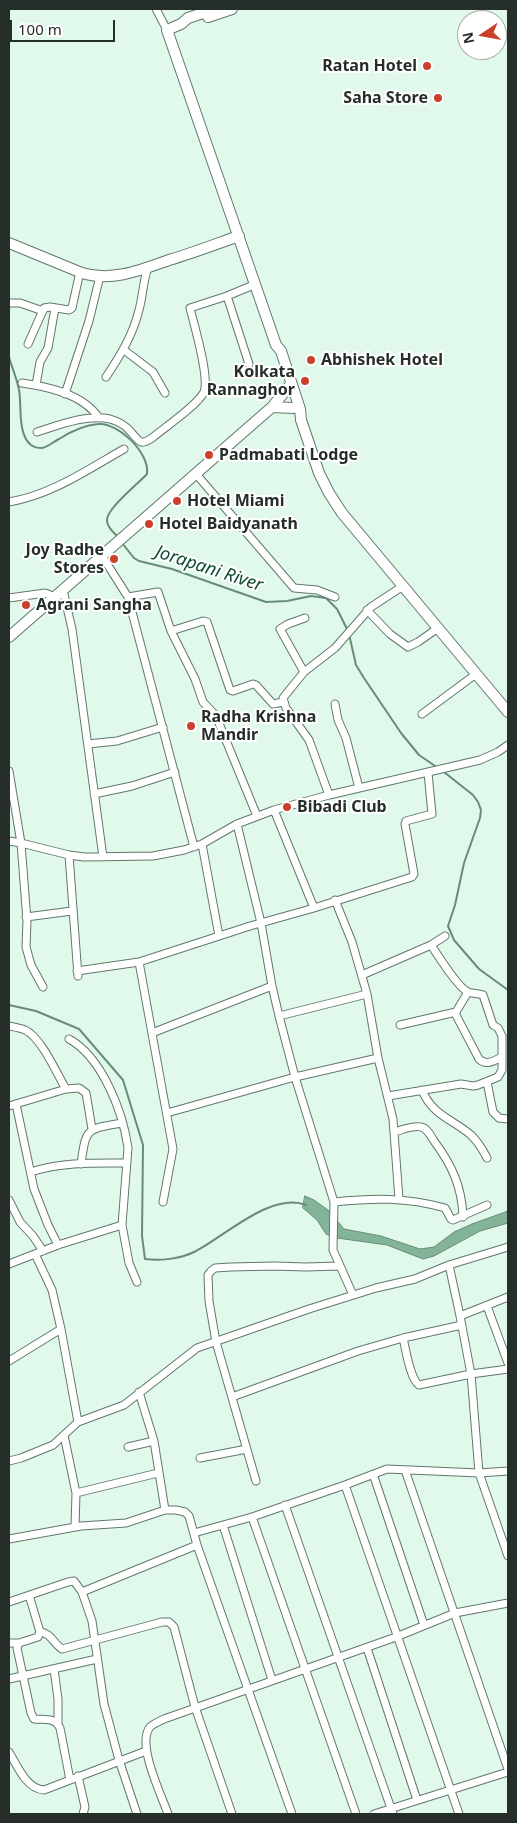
<!DOCTYPE html>
<html>
<head>
<meta charset="utf-8">
<style>
	body { margin:0 }
	#map { position:relative; width:517px; height:1823px; overflow:hidden; background:#e1f9eb; font-family:"Noto Sans",sans-serif }
	canvas { display:block }
	.frame { position:absolute; inset:0; border:10px solid #252e29; pointer-events:none }
	.north { position:absolute; left:457px; top:10px; width:50px; height:50px; box-sizing:border-box; background:#fff; border:1px solid #a8aba9; border-radius:50%; rotate:258deg; font-size:14px; font-weight:700; line-height:20px; text-align:center; color:#252e29 }
	.north::after { content:''; display:block; margin:auto; width:18px; height:22px; background:#cb3f2d; clip-path:polygon(50% 0,100% 100%,50% 72%,0 100%) }
	.scale { position:absolute; left:10px; top:20px; width:105px; height:22px; box-sizing:border-box; border:2px solid #252e29; border-top:0; padding-left:6px; font-size:15px; line-height:18px; white-space:nowrap; color:#252e29; -webkit-text-stroke:4px #fff; paint-order:stroke }
</style>
</head>
<body>
<div id="map">
<canvas width="517" height="1823"></canvas>
<div class="frame"></div>
<div class="north">N</div>
<div class="scale">100 m</div>
</div>
<script>
const g = document.querySelector('canvas').getContext('2d');
g.lineJoin = 'round';
function fillPath(path, color) { g.fillStyle = color; g.fill(path, 'evenodd'); }
function stroke(path, color, width, dash) { g.strokeStyle = color; g.lineWidth = width; g.lineCap = dash ? 'butt' : 'round'; g.setLineDash(dash || []); g.stroke(path); }
function write(font, color, halo, rows, align = 'center') {
  g.font = font + ' "Noto Sans",sans-serif'; g.lineWidth = 4; g.setLineDash([]); g.textBaseline = 'middle'; g.strokeStyle = halo; g.fillStyle = color; for (const [text, x, y, turn = 0] of rows) {
    g.save(); g.translate(x, y); g.rotate((+turn || 0) * Math.PI / 180); g.textAlign = isNaN(turn) ? turn : align; if (halo) g.strokeText(text, 0, 0); g.fillText(text, 0, 0); g.restore();
  }
}
const water = new Path2D(`
	M305,1196l9,4 14,10 16,19 37,7 39,13 14,-2 20,-15 18,-8 36,-13v12l-28,8 -46,25 -11,3 -36,-14 -50,-7 -11,-4 -9,-14 -14,-12z`);
const stream = new Path2D(`
	M9,357c3,11 8,22 10,33 3,15 -2,44 12,55 3,2 7,3 11,3 6,-1 11,-6 17,-9 11,-7 26,-14 39,-15 20,-2 52,29 49,50 -8,9 -42,36 -40,47 0,6 7,12 11,16
	M122,543l12,15 5,3 33,8 94,33 21,-1 24,-5 15,2 11,11 10,20
	M349,634l7,31 8,13 37,55 18,22 19,13
	M444,772l29,23 5,7 3,8 -1,8 -16,45 -9,42 -7,21 6,14 25,29 29,21
	M9,1005l27,6 43,18 44,51 20,65 -1,91 3,23c15,2 35,0 49,-7 29,-14 77,-61 112,-47`);
const street = new Path2D(`
	M156,9l11,21
	M227,296l22,68
	M9,303h11l23,8
	M28,344l16,-36 6,-1 19,3 3,-2 7,-32 3,-3
	M124,350l29,22 12,21
	M106,377c14,-21 27,-42 33,-67 4,-14 4,-29 9,-43
	M22,383c27,4 61,11 77,35
	M36,385l4,-23 8,-14 7,-40
	M65,394l24,-73 11,-45
	M37,432c22,-7 49,-18 73,-13 7,2 15,6 20,12 3,3 7,9 11,11 3,1 8,-2 11,-4 12,-10 46,-33 52,-46 6,-15 -10,-67 -14,-84l37,-12 29,-12
	M196,474l98,114 23,2 18,7
	M9,502c42,-7 78,-32 115,-53
	M102,556l26,41 66,250
	M63,590l9,39 31,228
	M128,597l30,-5 13,39 24,48 8,23 13,14 41,100
	M9,598l36,-5 10,4
	M367,610l23,24 18,13 10,-5 20,-14
	M171,631l32,-10 4,1 23,68 3,1 20,-7 3,1 17,19 10,-2
	M304,672l-24,-43 8,-5 17,-6
	M335,704l3,16 8,18 13,50
	M422,714l54,-40
	M88,744l29,-3 46,-14
	M9,771l12,72 6,78 -1,26 5,18 12,22
	M94,794l38,-8 43,-14
	M329,795l-20,-55 -23,-32 -3,-10 21,-26 31,-24 36,-41 32,-21
	M274,810l40,98
	M237,824l24,99 11,63 7,30 16,61 39,125 -1,48 20,45
	M9,841l12,2 48,12 15,2 69,-1 31,-6 18,-6 35,-20 37,-14 55,-15 151,-35 18,-8 10,-7
	M202,844l17,92
	M69,855l9,121
	M335,900l17,42 15,52 11,64 15,61 6,80
	M26,917l46,-6
	M139,962l34,187 -10,53
	M77,971l62,-9 111,-36 64,-18 98,-31 2,-3 -9,-50 1,-3 26,-7 -4,-41
	M362,975l69,-30 14,-9
	M468,992l-12,20v3l23,44c7,7 15,2 23,-2
	M279,1016l88,-22
	M400,1025l56,-13
	M9,1026c5,1 11,2 16,4 16,7 32,44 41,59
	M152,1033l120,-47
	M69,1039c33,18 54,73 59,109l-6,77 7,38 8,19
	M487,1082l6,30 6,6 9,1
	M422,1090c10,25 30,29 49,45 7,7 12,15 16,23
	M388,1096l73,-12 12,2 5,-1 20,-8 4,-7v-34l-4,-8 -5,-3 -10,-30c-5,-2 -11,-1 -15,-3 -10,-4 -31,-38 -37,-47
	M16,1104l18,85 14,36 10,20
	M9,1106l57,-17 13,-1 7,5 6,36
	M167,1113l128,-36 83,-19
	M394,1132c8,-2 19,-7 27,-5 6,1 10,9 13,14 18,24 28,46 29,76
	M81,1164c5,-36 5,-35 41,-41
	M31,1172c30,-10 63,-9 94,-9
	M9,1200l11,22 13,14 10,15
	M334,1202c39,-4 72,-5 111,6l6,11 2,1 34,-15
	M35,1254l17,36 9,39 17,93
	M9,1264l49,-19 64,-20
	M449,1265l11,51 11,58 8,99 29,83
	M487,1306l21,57
	M460,1316l48,-19
	M403,1338c3,12 7,41 16,47l52,-11 37,-5
	M9,1361l52,-32
	M139,1392l15,49 11,69
	M232,1397l126,-46 45,-13 59,-13
	M64,1435l12,58 -1,34
	M128,1447l26,-6
	M200,1458l47,-9
	M9,1461l12,-3 32,-13 25,-23 46,-17 73,-57 112,-39 67,-21 39,-9 34,-14 59,-18
	M405,1470l103,299
	M373,1474l51,151
	M256,1481l-40,-139 -7,-41 -1,-26 3,-4 4,-3 16,-1 43,-1 32,1 33,-1
	M345,1485l114,329
	M76,1493l82,-20
	M285,1505l108,309
	M252,1517l104,297
	M223,1525l49,155
	M194,1533l58,-16 93,-32 42,-16 92,4 29,-2
	M9,1539l72,-13 45,-3 39,-13h11l9,2 4,4 8,29 95,269
	M82,1592l115,-47
	M29,1595l11,37 -2,5 -19,6 -2,5 14,65 3,6c11,1 21,-2 26,9l10,52
	M9,1602l59,-20 6,-1 8,11 10,29 12,83 15,56 18,54
	M40,1632c11,1 13,11 22,17l100,-27h7l5,5 21,80 37,107
	M9,1643h10
	M367,1648l50,152
	M54,1669l4,30v24
	M9,1679l88,-20
	M9,1752c8,13 17,37 35,38l102,-39
	M78,1776l7,31 -2,7
	M168,1814c-6,-18 -32,-70 -18,-87 3,-3 10,-6 14,-8l232,-82 59,-24 53,-10
	M374,1814l134,-42`);
const secondary = new Path2D(`
	M215,9l-27,9 -7,6 -14,6 109,315 5,6 19,58 1,11 18,53 10,20 13,20 166,199
	M208,17l24,-8
	M9,243l73,30c30,9 59,-3 87,-13 24,-7 47,-16 70,-24
	M272,407l21,1
	M9,637l263,-230 19,-23`);
const markers = [
	[427,66,5,"#cb3f2d"],
	[438,98,5,"#cb3f2d"],
	[311,360,5,"#cb3f2d"],
	[305,381,5,"#cb3f2d"],
	[209,455,5,"#cb3f2d"],
	[177,501,5,"#cb3f2d"],
	[149,524,5,"#cb3f2d"],
	[114,559,5,"#cb3f2d"],
	[26,605,5,"#cb3f2d"],
	[191,726,5,"#cb3f2d"],
	[287,807,5,"#cb3f2d"]
];
const poiNames = [
	["Ratan Hotel",417,66,"right"],
	["Saha Store",428,98,"right"],
	["Abhishek Hotel",321,360],
	["Kolkata",295,372,"right"],
	["Rannaghor",295,390,"right"],
	["Padmabati Lodge",219,455],
	["Hotel Miami",187,501],
	["Hotel Baidyanath",159,524],
	["Joy Radhe",104,550,"right"],
	["Stores",104,568,"right"],
	["Agrani Sangha",36,605],
	["Radha Krishna",201,717],
	["Mandir",201,735],
	["Bibadi Club",297,807]
];
const waterNames = [
	["Jorapani River",209,569,18]
];
fillPath(water, '#83b499');
stroke(water, '#678c77', 1);
stroke(stream, '#678c77', 2);
stroke(street, '#62776b', 9);
stroke(secondary, '#62776b', 12);
stroke(street, '#fff', 7);
stroke(secondary, '#fff', 10);
for (const [x, y, r, color] of markers) { const dot = new Path2D(); dot.arc(x, y, r, 0, 2 * Math.PI); g.fillStyle = color; g.fill(dot); stroke(dot, '#fff', 2); }
write('bold 16px', '#252e29', '#fff', poiNames, 'left');
write('italic 18px', '#0f4c32', '#fff', waterNames);
</script>
</body>
</html>
